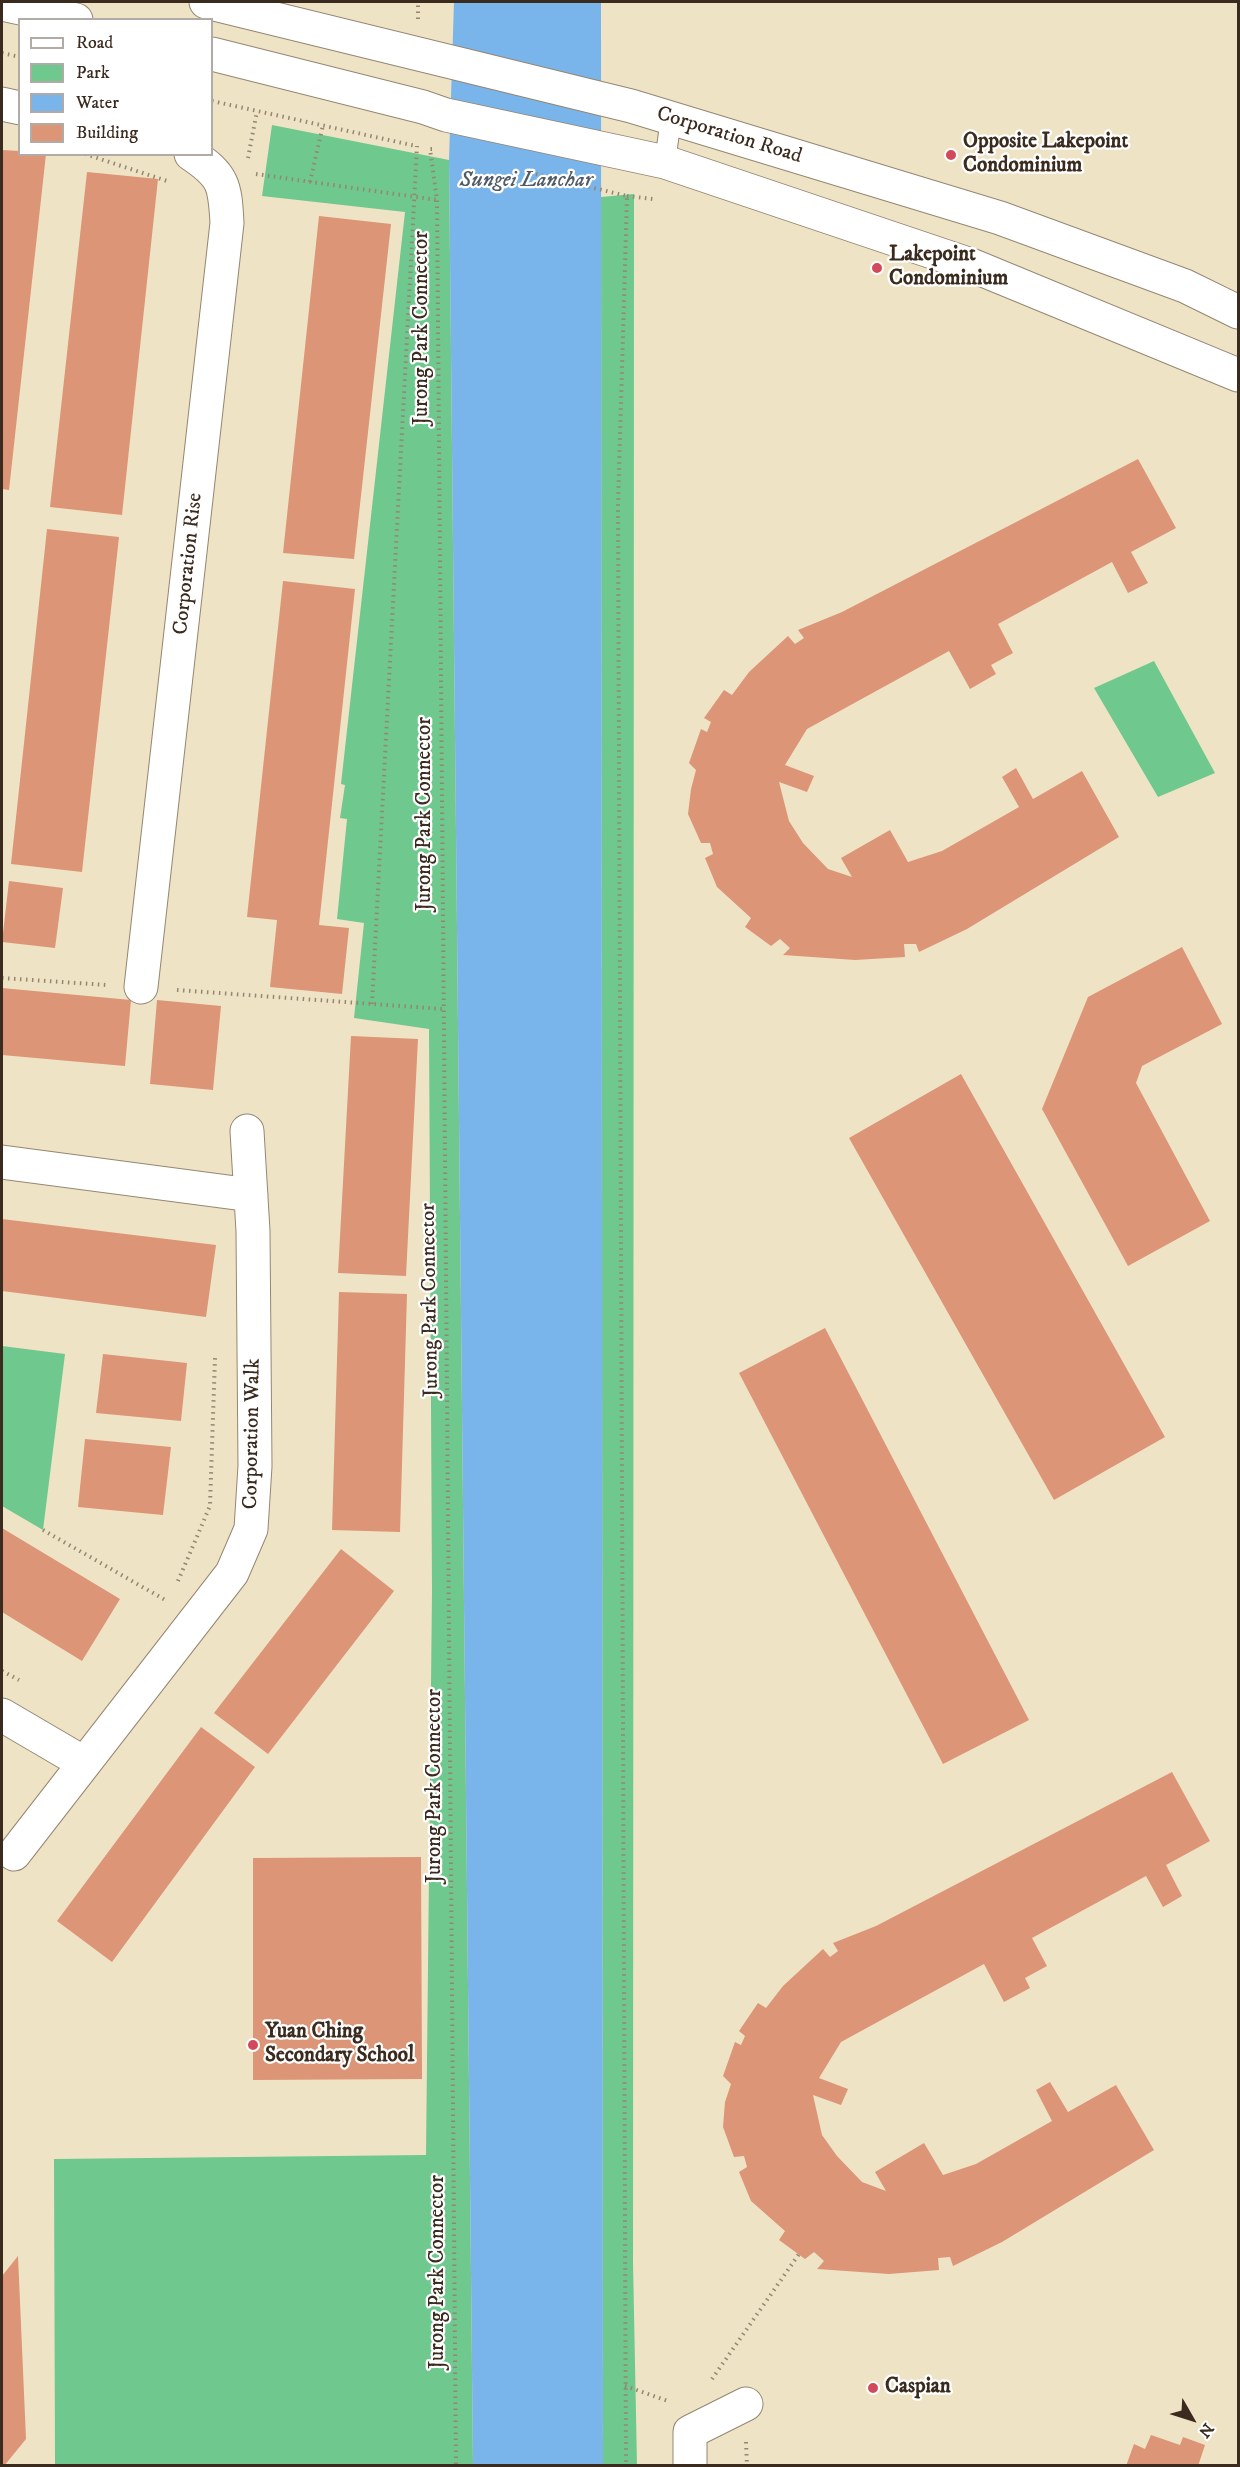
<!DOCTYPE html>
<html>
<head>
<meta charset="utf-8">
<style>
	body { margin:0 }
	#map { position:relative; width:1240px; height:2467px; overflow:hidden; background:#efe3c5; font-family:"IM FELL DW Pica",serif }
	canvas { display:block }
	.frame { position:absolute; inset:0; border:3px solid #3b2a1e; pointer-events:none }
	.legend { position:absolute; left:18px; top:18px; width:195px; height:138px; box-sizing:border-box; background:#fff; border:2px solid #b1aaa5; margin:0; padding:8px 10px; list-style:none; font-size:18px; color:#3b2a1e }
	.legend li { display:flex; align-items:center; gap:12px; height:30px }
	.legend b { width:30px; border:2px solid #b1aaa5 }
	.north { position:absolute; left:1162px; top:2389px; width:60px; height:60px; -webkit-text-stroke:4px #fff; paint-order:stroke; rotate:129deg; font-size:16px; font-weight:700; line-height:24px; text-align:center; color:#3b2a1e }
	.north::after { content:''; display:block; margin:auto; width:21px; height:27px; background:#3b2a1e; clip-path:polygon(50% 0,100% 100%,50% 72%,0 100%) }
</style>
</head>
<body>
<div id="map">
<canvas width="1240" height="2467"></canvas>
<div class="frame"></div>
<ul class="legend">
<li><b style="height:8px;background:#fff"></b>Road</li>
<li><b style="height:16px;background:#6fc88e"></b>Park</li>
<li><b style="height:16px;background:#79b5eb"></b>Water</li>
<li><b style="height:16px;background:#dc9577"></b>Building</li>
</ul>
<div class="north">N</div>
</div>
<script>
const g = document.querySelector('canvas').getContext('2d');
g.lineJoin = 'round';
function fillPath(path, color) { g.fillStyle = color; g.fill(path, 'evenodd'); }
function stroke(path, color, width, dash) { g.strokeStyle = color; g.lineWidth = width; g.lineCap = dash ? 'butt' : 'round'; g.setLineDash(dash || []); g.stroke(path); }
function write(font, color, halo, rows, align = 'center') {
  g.font = font + ' "IM FELL DW Pica",serif'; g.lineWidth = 4.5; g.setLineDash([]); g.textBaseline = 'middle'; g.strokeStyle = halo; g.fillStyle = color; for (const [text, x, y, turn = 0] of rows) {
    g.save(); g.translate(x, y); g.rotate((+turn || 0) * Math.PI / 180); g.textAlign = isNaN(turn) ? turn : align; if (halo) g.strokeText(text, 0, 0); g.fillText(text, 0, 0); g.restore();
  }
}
const green = new Path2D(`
	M272,125l177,35 24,2305h-418l-1,-306 372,-4 6,-564 -3,-562 -75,-11 10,-95 -27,-4 10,-100 -7,-1 5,-33 -4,-1 64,-572 -143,-16z
	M634,194l-1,2068 4,204 -34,-1 -2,-2268z
	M1154,661l61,112 -57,24 -64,-109z
	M2,1346l63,8 -22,176 -41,-24z`);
const water = new Path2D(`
	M454,2h147l2,2463h-130l-24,-2305z`);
const building = new Path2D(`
	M2,150l18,1v3h26l-37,336 -7,-1z
	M87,172l71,7 -36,336 -72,-8z
	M319,216l72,8 -37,335 -71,-6z
	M1138,459l38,69 -45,24 17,31 -20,10 -16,-31 -114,62 15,29 -22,12 5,9 -26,15 -21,-38 -142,78 -22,36 29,11 -7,16 -28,-10 10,39 14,22 25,26 24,8 -11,-19 49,-28 18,32 34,-11 77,-44 -17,-30 14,-9 17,31 49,-28 37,66 -152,92 -48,23 -3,-8h-12l1,13 -50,3 -72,-5 7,-7 -10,-9 -9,7 -26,-19 6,-9 -34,-31 -12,-29 8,-4 -3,-11h-9l-13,-29 3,-25 5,-19 -7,-7 12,-34 6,3 4,-10 -7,-4 20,-28 8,5 17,-23 39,-36 7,8 9,-6 -6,-8 44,-18z
	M47,529l72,8 -37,335 -71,-8z
	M283,581l72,8 -36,336 30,3 -7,66 -72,-7 7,-67 -30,-3z
	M9,881l54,7 -8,60 -53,-6z
	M1182,947l40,77 -80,42 -6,17 74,138 -82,45 -86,-157 46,-112z
	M2,988l129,12 -6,66 -123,-11z
	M157,1000l64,6 -8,84 -63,-6z
	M351,1036l67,3 -12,237 -68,-3z
	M961,1074l204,363 -111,63 -205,-362z
	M2,1219l214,26 -10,72 -204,-26z
	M339,1292l68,2 -7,238 -68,-2z
	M825,1328l204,392 -86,44 -204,-391z
	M103,1354l84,9 -6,58 -85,-8z
	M85,1439l86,8 -8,68 -85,-8z
	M2,1528l118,71 -38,62 -80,-49z
	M341,1549l53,42 -126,163 -54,-41z
	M201,1727l54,40 -143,195 -55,-41z
	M1172,1772l38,69 -44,24 16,31 -19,11 -17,-31 -114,62 15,28 -22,12 5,10 -26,14 -20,-38 -143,78 -22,36 29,11 -7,16 -28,-10 9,40 15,21 25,26 24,9 -11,-19 49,-29 19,32 33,-11 76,-43 -16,-31 14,-8 18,30 48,-27 38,65 -152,92 -49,24 -3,-9 -12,1 1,12 -50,4 -72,-5 7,-8 -10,-9 -9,7 -26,-19 6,-9 -34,-30 -12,-29 8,-5 -3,-11 -10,1 -11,-30 2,-25 6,-18 -8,-8 12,-34 6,3 4,-9 -6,-5 19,-28 8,5 17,-22 40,-37 7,8 8,-6 -5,-8 43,-17z
	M421,1857l1,222 -169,1v-222z
	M18,2256l8,183 -22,27h-2v-190z
	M1151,2435l29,10 3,-8 22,8 -7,21h-72l8,-22 11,5z`);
const path = new Path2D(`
	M418,19v-17
	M2,53l18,4
	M212,101l204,45
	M432,149h-2l7,51 19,2266
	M85,154l82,27
	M248,158l9,-47
	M256,174l181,26
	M536,174l91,22 -9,310 8,1960
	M310,182l13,-57
	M627,196l26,3
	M2,978l105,7
	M177,990l266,19
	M372,1004l45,-858
	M43,1530l124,71
	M178,1581l32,-75 5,-148
	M2,1671l17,9
	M712,2379l87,-125
	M625,2386l43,15 2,-1
	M746,2442l1,24`);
const lane = new Path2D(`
	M665,162l6,-44`);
const street = new Path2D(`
	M2,104l18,4
	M141,987l86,-764c-2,-38 -3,-47 -36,-69
	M2,1162l249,33
	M2,1715l82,48
	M14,1854l218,-281 19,-44 4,-63 -2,-235 -6,-100
	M690,2466v-34l56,-28`);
const secondary = new Path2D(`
	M206,2l425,104 369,112 185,68 53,26
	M2,4l74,16
	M212,54l211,53 23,8 219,47 306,103 267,110`);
const markers = [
	[951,155,6,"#d1495b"],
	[877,268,6,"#d1495b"],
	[253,2045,6,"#d1495b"],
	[873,2388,6,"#d1495b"]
];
const streetNames = [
	["Corporation Road",729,136,17],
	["Jurong Park Connector",423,328,-90],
	["Corporation Rise",189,564,-84],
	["Jurong Park Connector",426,814,-90],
	["Jurong Park Connector",431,1300,-91],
	["Corporation Walk",253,1434,-89],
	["Jurong Park Connector",436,1786,-90],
	["Jurong Park Connector",439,2272,-90]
];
const poiNames = [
	["Opposite Lakepoint",963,143],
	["Condominium",963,167],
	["Lakepoint",889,256],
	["Condominium",889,280],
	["Yuan Ching",265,2033],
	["Secondary School",265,2057],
	["Caspian",885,2388]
];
const waterNames = [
	["Sungei Lanchar",526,181]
];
fillPath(green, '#6fc88e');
fillPath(water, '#79b5eb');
fillPath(building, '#dc9577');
stroke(lane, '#958672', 22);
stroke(street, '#958672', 35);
stroke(secondary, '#958672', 35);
stroke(path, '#958672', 4, [1.5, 4.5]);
stroke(lane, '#fff', 20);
stroke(street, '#fff', 33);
stroke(secondary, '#fff', 33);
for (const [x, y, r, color] of markers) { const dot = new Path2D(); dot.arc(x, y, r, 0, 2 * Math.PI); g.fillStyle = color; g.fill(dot); stroke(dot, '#fff', 2); }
write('21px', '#3b2a1e', '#fff', streetNames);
write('bold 21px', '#3b2a1e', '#fff', poiNames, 'left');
write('italic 22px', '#515b66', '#fff', waterNames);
</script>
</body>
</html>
